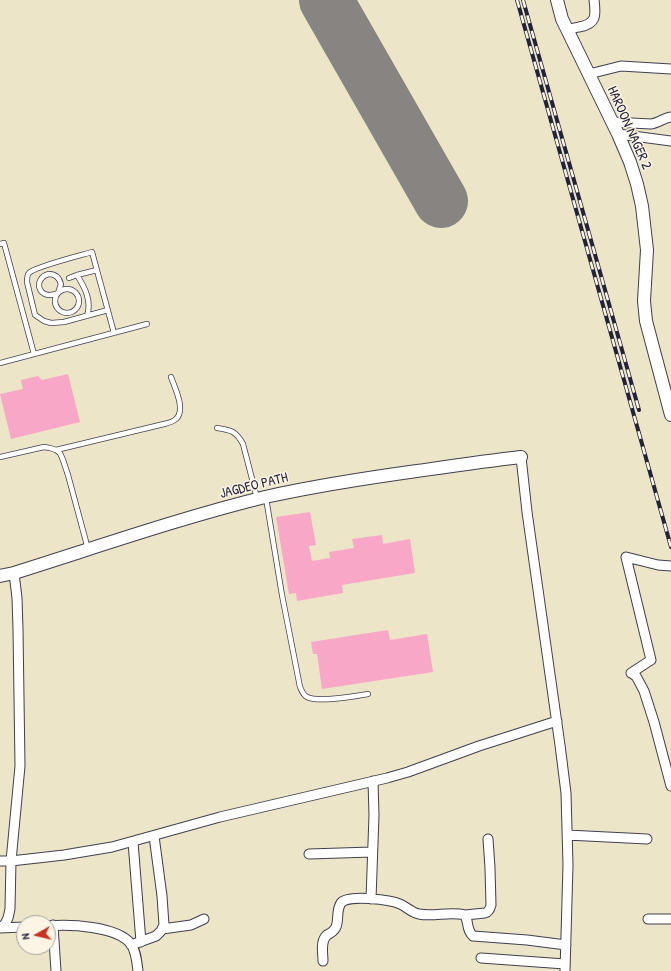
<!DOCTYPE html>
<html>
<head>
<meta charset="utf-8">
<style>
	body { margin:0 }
	#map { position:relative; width:671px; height:971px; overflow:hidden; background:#ece5c7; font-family:"Patrick Hand",sans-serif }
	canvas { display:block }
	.north { position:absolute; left:16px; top:915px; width:40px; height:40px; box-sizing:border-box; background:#fcf5e5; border:1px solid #a5a1a1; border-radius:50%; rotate:262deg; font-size:11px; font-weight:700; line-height:16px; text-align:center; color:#22223b }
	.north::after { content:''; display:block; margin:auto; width:14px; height:18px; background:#c8321e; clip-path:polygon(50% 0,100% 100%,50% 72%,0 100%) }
</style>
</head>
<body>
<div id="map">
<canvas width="671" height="971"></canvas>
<div class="north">N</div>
</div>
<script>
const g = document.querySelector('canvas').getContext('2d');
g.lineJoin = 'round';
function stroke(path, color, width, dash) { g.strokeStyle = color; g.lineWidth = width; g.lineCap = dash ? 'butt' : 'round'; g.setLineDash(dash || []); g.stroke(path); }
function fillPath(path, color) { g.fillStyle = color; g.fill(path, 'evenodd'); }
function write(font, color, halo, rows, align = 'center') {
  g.font = font + ' "Patrick Hand",sans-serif'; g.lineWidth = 3; g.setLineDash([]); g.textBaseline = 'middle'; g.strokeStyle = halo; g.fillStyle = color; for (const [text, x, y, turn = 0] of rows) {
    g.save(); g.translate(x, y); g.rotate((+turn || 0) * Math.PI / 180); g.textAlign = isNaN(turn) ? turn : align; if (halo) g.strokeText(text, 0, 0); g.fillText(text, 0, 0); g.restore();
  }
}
const runway = new Path2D(`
	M326,0l115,201`);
const building = new Path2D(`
	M68,374l12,48 -69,17 -11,-45 23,-5 -2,-9 17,-4 4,4z
	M310,512l6,33 -7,1 3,15 18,-3 -1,-6 25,-4 -2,-9 30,-4 1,9 27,-5 5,34 -73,12 1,8 -46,8 -1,-8 -7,1 -13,-77z
	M388,630l2,10 37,-6 6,38 -111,17 -5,-35h-4l-2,-12z`);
const lane = new Path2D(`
	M0,244l4,-1 30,111
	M49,274c6,0 10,3 12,10l-3,9c-20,9 -26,-15 -9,-19z
	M77,275l20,-5
	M69,278l8,-3c8,13 15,26 10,41
	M55 301a12 12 0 1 1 24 0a12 12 0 1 1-24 0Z
	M108,310l-44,12 -13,1 -7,-2 -9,-6 -8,-33c0,-3 0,-7 2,-9 5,-6 53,-18 63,-21l22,81
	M0,363l147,-39
	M217,428c14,2 19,3 26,16l14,54
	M56,450l108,-26c4,-1 9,-2 12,-5 10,-9 -1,-31 -5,-42
	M0,457l44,-10 6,1 6,2 4,3 3,7 5,15 20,74
	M266,498l16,97 18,92c2,4 3,8 7,10 12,6 47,-1 61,-3`);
const street = new Path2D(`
	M567,31c4,-3 8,-3 12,-4 18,-3 17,-12 15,-27
	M589,74l32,-8 50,3
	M612,122l39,2c7,-1 13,-6 20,-7
	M618,134l53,7
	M521,457l6,55 33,233 6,48 2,72 -3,106
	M671,566l-13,-1 -32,-8 25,103 -20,13 5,3 8,15 10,31 17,64
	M567,835l80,4
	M133,842l8,100
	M309,854l63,-2
	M0,861h11l53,-6 48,-8 108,-30 167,-39 21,-6 71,-26 78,-25
	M371,899l3,-84 -1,-34
	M465,915l20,-2c4,-1 5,-4 6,-8l-1,-37 -2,-29
	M648,919h23
	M53,925l3,46
	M48,926c21,-2 69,0 83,18 5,7 6,18 7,27
	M0,928l5,-4 3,-6 2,-9 1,-48 9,-95 -2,-137 -1,-31 -3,-25
	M0,928l24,-1
	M162,929l29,-4 13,-6
	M131,945l25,-9 5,-5 3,-6 -2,-29 -8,-60
	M481,958l84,6
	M323,961c0,-8 -3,-20 4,-26 4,-2 7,-4 9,-8 3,-7 0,-17 5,-24 7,-9 50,-3 59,1 7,3 12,9 19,10 15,3 31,-3 46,1 4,7 1,15 8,21l54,4 39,5`);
const secondary = new Path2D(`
	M557,0l5,19 56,115 12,28 7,22 5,22 5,44 -3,51 2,20 25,94
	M0,576l14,-3c83,-26 166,-55 251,-76 50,-11 101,-19 152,-26 35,-5 69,-10 104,-14`);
const rail = new Path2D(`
	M517,0l154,547
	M523,0l116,410`);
const streetNames = [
	["HAROON NAGER 2",629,128,66],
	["JAGDEO PATH",254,486,-14]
];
stroke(runway, '#878481', 54);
fillPath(building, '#f9a7c7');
stroke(lane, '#403f50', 6);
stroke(street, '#403f50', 11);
stroke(secondary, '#403f50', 14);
stroke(lane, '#fff', 4.5);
stroke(street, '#fff', 9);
stroke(secondary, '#fff', 12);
stroke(rail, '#22223b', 4);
stroke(rail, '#fcf5e5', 2.5, [8]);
write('14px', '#22223b', '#fcf5e5', streetNames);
</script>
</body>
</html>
